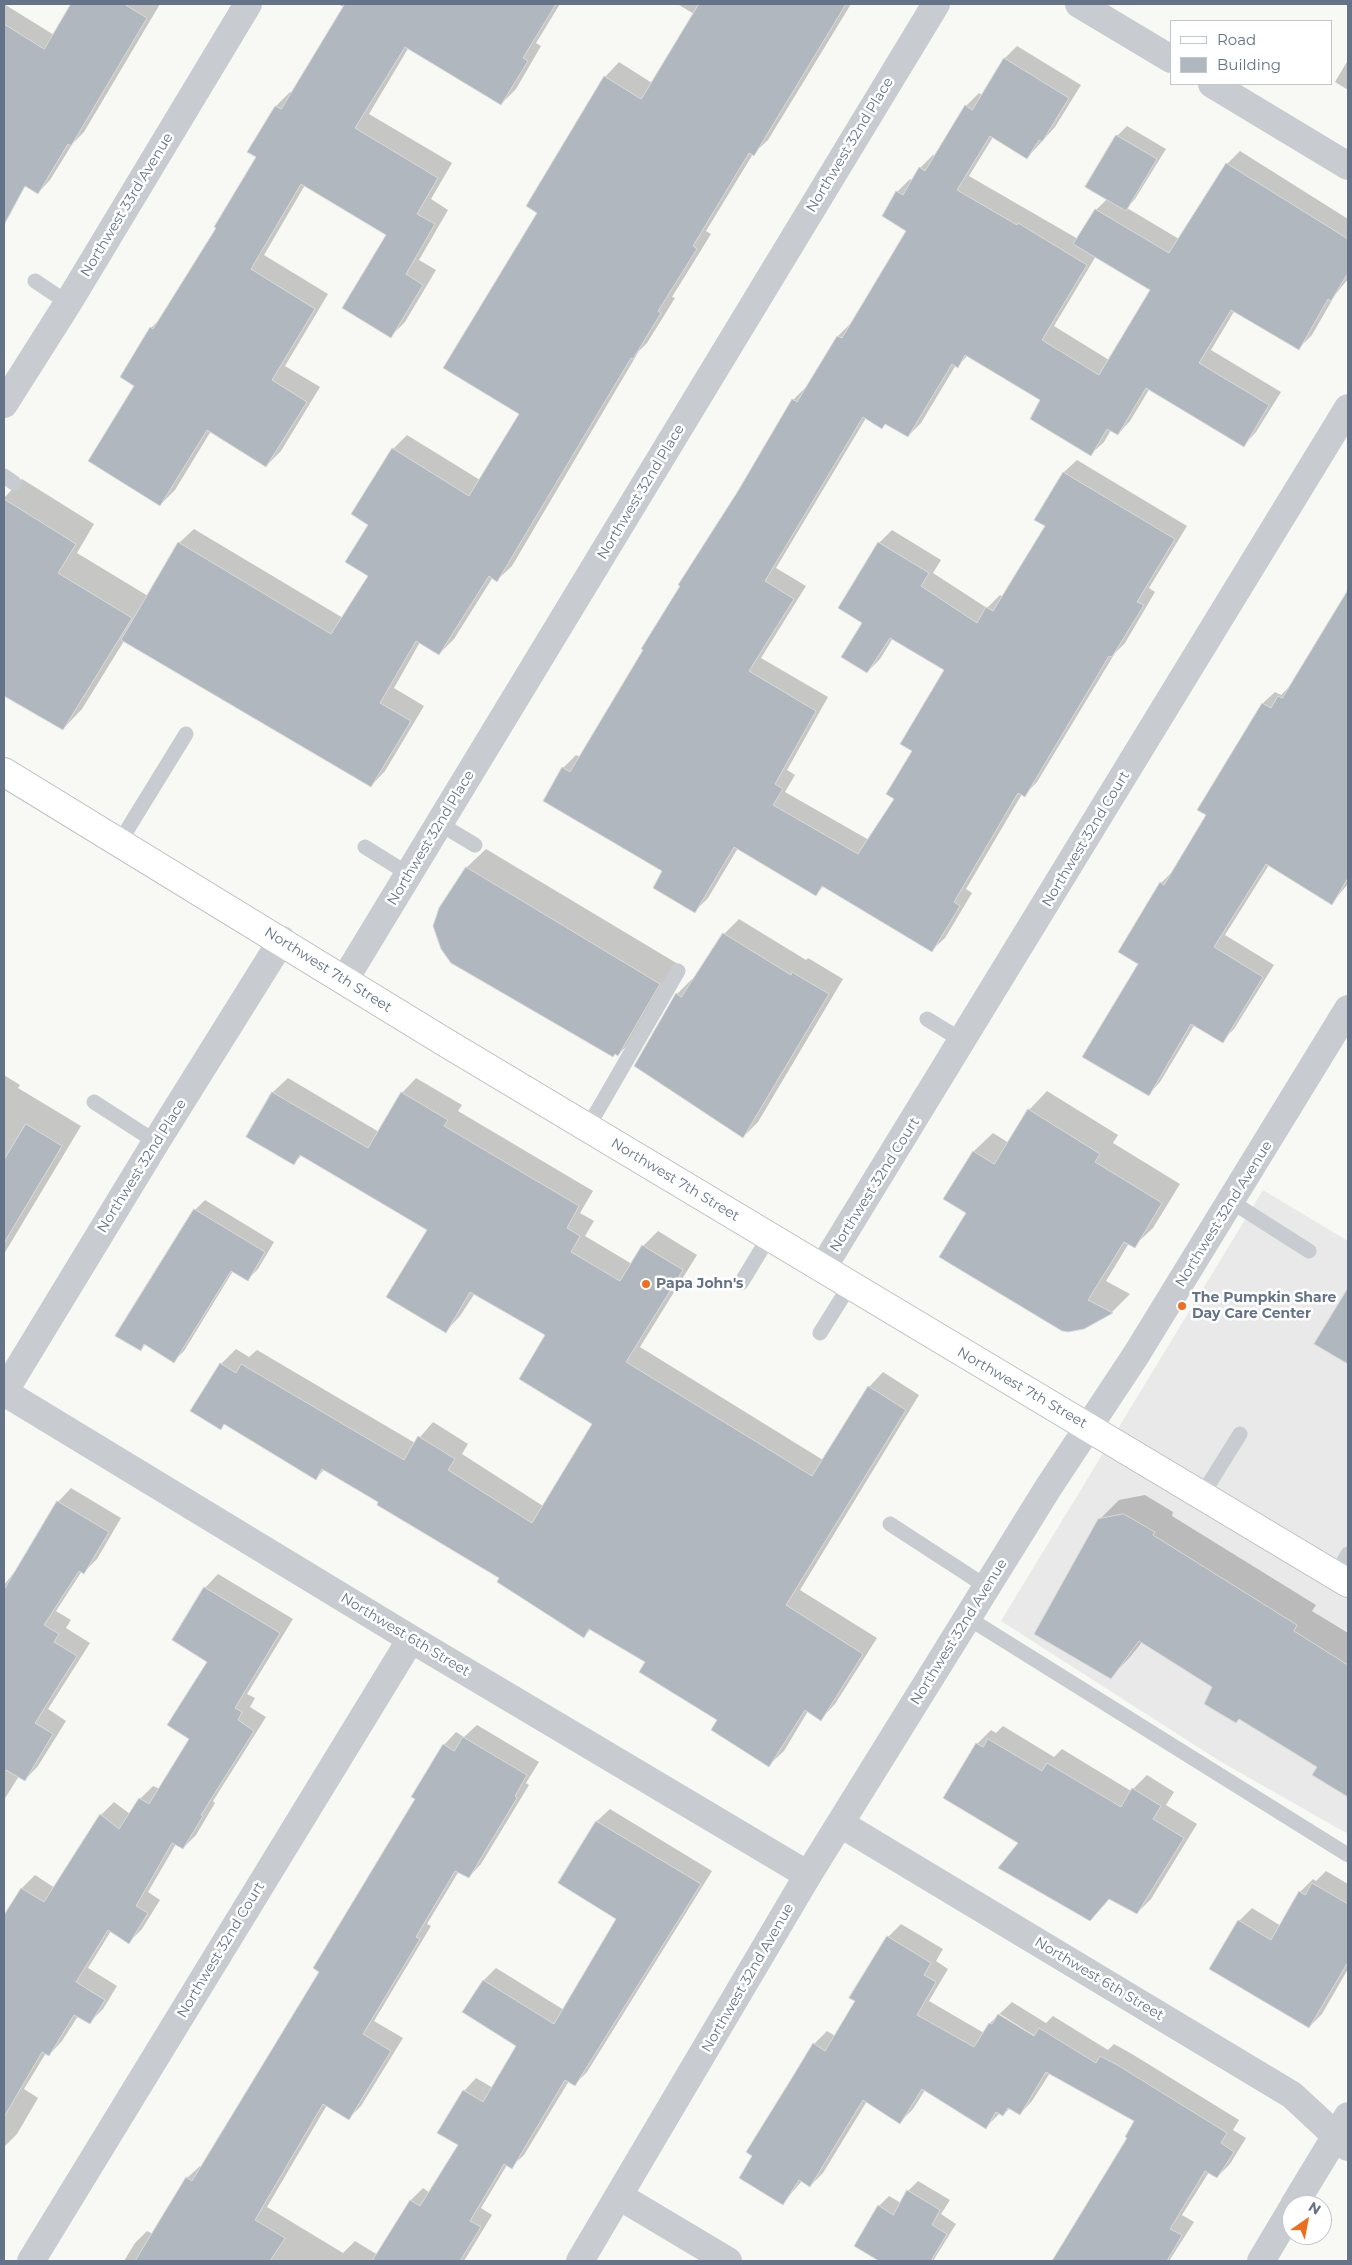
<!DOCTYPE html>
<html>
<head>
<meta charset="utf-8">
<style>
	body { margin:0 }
	#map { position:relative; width:1352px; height:2265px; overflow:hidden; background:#f8f8f5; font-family:Montserrat,sans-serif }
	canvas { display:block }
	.frame { position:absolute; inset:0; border:5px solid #657388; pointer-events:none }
	.legend { position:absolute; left:1170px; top:20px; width:162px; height:65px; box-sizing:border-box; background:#fff; border:1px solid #c1c7cf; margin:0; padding:6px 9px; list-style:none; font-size:15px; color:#657388 }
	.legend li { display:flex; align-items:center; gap:10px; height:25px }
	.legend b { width:25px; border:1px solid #c1c7cf }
	.north { position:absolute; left:1282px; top:2195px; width:50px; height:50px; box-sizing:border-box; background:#fff; border:1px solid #c1c7cf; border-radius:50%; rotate:33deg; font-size:14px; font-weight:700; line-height:20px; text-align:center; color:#657388 }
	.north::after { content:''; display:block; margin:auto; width:18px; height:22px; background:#ec6f21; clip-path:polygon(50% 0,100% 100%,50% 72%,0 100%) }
</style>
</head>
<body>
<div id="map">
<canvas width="1352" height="2265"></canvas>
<div class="frame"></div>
<ul class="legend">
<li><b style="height:6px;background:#fff"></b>Road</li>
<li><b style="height:14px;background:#b0b7be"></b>Building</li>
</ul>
<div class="north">N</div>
</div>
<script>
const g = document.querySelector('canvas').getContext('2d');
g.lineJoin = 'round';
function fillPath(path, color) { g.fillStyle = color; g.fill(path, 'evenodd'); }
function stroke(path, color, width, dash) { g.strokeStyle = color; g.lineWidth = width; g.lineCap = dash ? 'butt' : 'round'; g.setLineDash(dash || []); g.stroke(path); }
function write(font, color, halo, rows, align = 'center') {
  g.font = font + ' Montserrat,sans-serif'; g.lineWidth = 5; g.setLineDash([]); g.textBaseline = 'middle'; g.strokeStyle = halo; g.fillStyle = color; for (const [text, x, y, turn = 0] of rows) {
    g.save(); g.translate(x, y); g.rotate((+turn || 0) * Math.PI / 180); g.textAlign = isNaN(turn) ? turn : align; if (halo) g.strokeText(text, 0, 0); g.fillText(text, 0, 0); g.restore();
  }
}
const built = new Path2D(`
	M1263,1190l85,51v593l-130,-74 -217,-139z`);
const shadow = new Path2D(`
	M4,4l50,31 18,-31h88l-76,128 -11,11 -23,37 -12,13 -12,-7 -5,5 -17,-11z
	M338,4h225h-3l-24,39 5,3 -25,43 -15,15 -92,-57 -40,67 83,49 -21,36 17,11 -29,50 17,10 -31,52 -14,14 -3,-101 -83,-50 -41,70 64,39 -43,72 35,21 -39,64 -15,15 -55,-35 -36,59 -15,15 -24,-120 15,-57 10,-10 56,-91 41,-70 18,-51 14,-14 2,1 52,-86z
	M680,4h171l-83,136 -15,14 -47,77 5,3 -39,63 3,1 -28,45 -8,8 -127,215 -15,14 -4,-3 -39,62 -15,15 -19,-12 -26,46 30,18 -39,65 -14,15 -247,-145 -42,68 -19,20 -59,-35v-196l18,-19 72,45 -17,29 71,43 31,-53 15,-14 149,89 26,-43 1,-51 23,-75 14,-14 73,45 40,-66 19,-201 66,-136 14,-15 33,21 42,-69 -15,-9z
	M1017,46l64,39 -26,42 -28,31 -34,-21 -24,39 109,63 18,-29 11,-11 10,-63 10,-10 39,23 -31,50 -8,9 52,31 48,-75 13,-13 108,68v60l-13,16 -23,40 -13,13 -64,-38 -24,40 70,42 -25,40 -12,13 -94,-57 -20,33 -12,13 -7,-4 -7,12 -13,12 -49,-54 -74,-45 -10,11 -2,-1 -35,58 -13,13 -22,-13 -4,4 -16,-9 -90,150 30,18 -45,72 67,39 -41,73 8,5 -10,17 84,48 27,-42 49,-128 -52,-32 -13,21 -13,13 -3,-49 15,-80 13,-13 49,30 -8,13 54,35 13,-13 3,2 43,-71 -10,-6 28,-48 13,-12 110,66 -38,62 6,4 -30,51 -10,10 -78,129 -13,13 -2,-1 -56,95 6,4 -27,45 -13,12 -108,-64 -8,8 -78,-46 -30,50 -13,13 -31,-40 -101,-103 13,-13 4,2 213,-357 13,-13 2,1 30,-52 13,-13 57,-93 -11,-38 13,-13 3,2 7,-13 13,-13 2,1 31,-50 13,-13 3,2 23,-37zM1096,256l56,33 -43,71 -55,-34z
	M1348,60v30l-13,-8z
	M1348,592v292l-16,19 -63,-38 -44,70 49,30 -40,64 -12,12 -27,-17 -35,58 -11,12 -10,-130 22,-81 12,-12 34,-56 -8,-5 64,-107 12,-11 6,3 10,-10z
	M486,849l192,115 -41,71 -19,20 -152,-187z
	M739,919l67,41 2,-2 35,21 -85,143 -15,15 -66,-143 15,-15 2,1 30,-46z
	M4,1075l16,10 -2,3 63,38 -77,128z
	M288,1078l91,54 23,-39 14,-15 46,27 -4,6 135,80 -13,22 14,8 -9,15 47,28 11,-18 15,-15 39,24 -57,92 183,113 46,-73 14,-15 36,23 -119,195 77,48 -42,66 -14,15 -13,-8 -24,40 -15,14 -50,-45 -72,-59 -56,-32 -7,7 -83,-58 -176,-109 -9,9 -91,-55 -4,5 -29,-17 29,-47 15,-15 13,8 8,-7 158,93 18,-21 35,22 -6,10 81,52 51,-82 -47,-89 -72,-42 -15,23 -14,15 -18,-102 -126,-74 -8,8 -46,-27 25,-44z
	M1047,1091l71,44 -5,8 67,41 -27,44 -19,18 -5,-3 -23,38 24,13 -18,18 -29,16 -115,-115 -23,-14 29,-48 19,-18 16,10 20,-33z
	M205,1200l69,42 -16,27 -10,10 -15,-8 -49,80 -10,10 -28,-17 -6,6 -23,-15 78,-125z
	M1348,1291v72l-32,-20z
	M71,1488l50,30 -24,41 -13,13 -2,-1 -26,40 15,9 -5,8 24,15 -42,66 18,12 -28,45 -13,14 -6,-4 -15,24v-215l15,-19 39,-64z
	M1145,1495l28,17 -1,4 144,89 -4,6 36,22v163l-34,-22 4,-7 -104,-81 -72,-44 -12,15 -19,20 -12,-157 20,-20z
	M218,1574l75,45 -46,75 8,4 -5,9 16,10 -53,84 2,2 -19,32 -13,13 -7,-4 -28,48 12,8 -18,29 -13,13 -18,-11 -23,37 29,18 -14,23 -14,14 -11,-7 -16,25 -13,14 -3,-2 -22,36 14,9 -21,36 -13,13v-192l18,-30 -16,-11 16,-26 13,-13 20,13 46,-73 13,-13 16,12 10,-15 13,-13 7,3 31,-50 18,-78 -4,-73z
	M477,1725l62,37 -13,21 3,2 -48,79 -12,13 -10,-6 -32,53 4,2 -57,95 29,17 -42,68 -12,12 -22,-13 -60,102 76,46 12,-12 23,14 32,-54 13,-13 7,5 30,-48 4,-54 12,-13 17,10 25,-43 -54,-33 20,-32 12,-12 68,42 54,-91 -58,-36 37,-62 13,-12 102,62 -125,201 -12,12 -6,-3 -45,74 -13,12 -4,-2 -26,43 11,7 -28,46h-340l11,-18 12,-12 6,3 34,-56 13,-12 2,1 119,-195 96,-173 27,-54 12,-13 8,5z
	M1003,1726l51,31 8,-8 69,42 16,-16 27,17 -8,13 31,19 -46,75 -14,14 -27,-15 -7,8 -84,-63 -42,-99 14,-14 5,3z
	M1326,1871l22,13v85l-26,45 -13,13 -70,-106 13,-13 29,18 19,-34 13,-13 3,2z
	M901,1924l42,25 -7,12 12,8 -19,32 55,32 6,-10 22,-21 34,21 7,-7 55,34 6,-6 18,10 107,66 -6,10 13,8 -16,26 -13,13 -8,-5 -27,43 12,7 -25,39h-115l75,-123 7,-18 -86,-47 -18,28 -12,13 -10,-6 -7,7 -3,-2 -14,14 -61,-37 -12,19 -13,13 -33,-21 -44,72 -13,13 -8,-5 -19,22 31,-159 13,-13 8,5 22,-35 31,-64zM1000,2014l40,25 -1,2 -41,-25z
	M918,2181l32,19 -9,14 15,10 -23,37h-52l-26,-16 24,-39 10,-10 12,7 7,-12z`);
const building = new Path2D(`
	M71,4h53l23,14 -76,128 -3,-2 -30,50 -13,-8 -21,39v-201l40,25z
	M345,4h211l-33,54 5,3 -27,44 -96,-58 -50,81 83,50 -21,36 18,10 -29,50 17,11 -32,53 -49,-30 44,-73 -85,-51 -50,85 64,40 -43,71 35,22 -41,65 -59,-37 -47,76 -72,-45 46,-75 -14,-9 30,-50 3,2 63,-101 -2,-1 42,-70 -9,-5 28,-46 6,3z
	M699,4h147l-92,152 -5,-3 -56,93 4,3 -39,62 3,2 -28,46 -2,-1 -134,224 -8,-6 -50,79 -23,-14 -36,62 31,18 -40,66 -250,-147 57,-98 153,92 37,-58 -23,-14 23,-37 -17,-11 41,-66 77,48 50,-82 -76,-46 94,-155 -11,-7 78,-130 37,23z
	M1004,58l65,40 -27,44 -3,-2 -12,19 -37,-23 -33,54 60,35 1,-2 69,42 -45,75 57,35 51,-85 -77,-46 22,-35 74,44 57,-90 122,76v34l-17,28 -3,-2 -29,51 -68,-40 -32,53 70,42 -25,42 -98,-59 -28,47 -11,-6 -16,27 -61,-37 10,-19 -75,-45 -7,13 -6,-4 -44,73 -23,-13 -3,5 -19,-12 -98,164 29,18 -45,72 67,40 -41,73 8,5 -10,16 85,49 36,-55 -8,-5 26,-43 -12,-7 44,-74 -54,-32 -23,35 -26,-16 21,-34 -24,-15 40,-66 51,31 -8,13 56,37 9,-16 7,4 52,-85 -11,-6 29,-48 112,67 -38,63 7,3 -32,52 -3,-1 -84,141 -7,-4 -64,109 6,4 -28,46 -110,-66 -6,10 -82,-49 -39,66 -42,-25 9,-17 -119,-70 19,-34 8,5 73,-122 -2,-1 39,-63 -2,-1 60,-94 54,-92 5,3 40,-66 5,2 64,-107 -24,-15 14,-25 7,4 16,-28 6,4 40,-66 7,5z
	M1116,135l41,24 -31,52 -41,-24z
	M4,499l72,45 -18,29 74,45 -69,112 -59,-34z
	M1348,590v288l-16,27 -66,-41 -52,83 49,30 -40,66 -32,-19 -42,72 -67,-39 56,-93 -20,-12 42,-70 4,3 42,-70 -9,-5 65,-107 9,5 7,-12 4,2z
	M466,867l194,117 -42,72 -3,-2 -2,3 -162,-94 -10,-14 -8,-23 6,-18z
	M723,933l68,42 1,-3 37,22 -86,144 -109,-72 42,-73 5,4z
	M272,1092l96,56 33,-56 47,28 -4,6 135,80 -12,22 13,8 -9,16 49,29 22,-36 41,25 -57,92 186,114 56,-90 38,24 -120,195 77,49 -42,67 -16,-11 -36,57 -58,-37 6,-10 -78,-48 6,-10 -56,-33 -5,9 -87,-56 2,-4 -122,-73 1,-3 -56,-33 -6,11 -92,-56 -3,6 -31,-19 30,-48 16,10 5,-9 163,96 14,-24 37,23 -7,11 84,53 60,-99 -73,-45 26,-44 -75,-43 -24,41 -60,-36 41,-67 -127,-75 -6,10 -48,-28z
	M1028,1109l72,45 -5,8 67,41 -27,45 -11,-6 -36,58 25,13 -29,16 -16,3 -6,-1 -123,-74 27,-44 -23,-14 30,-48 21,13z
	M26,1124l36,22 -58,97v-83z
	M194,1209l71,43 -17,29 -17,-10 -57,92 -30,-19 -3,7 -26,-15z
	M1348,1288v76l-34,-20z
	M57,1501l52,31 -25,42 -5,-3 -35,54 15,9 -5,8 23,14 -42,67 18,11 -28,47 -19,-11 -2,3v-183z
	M1124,1514l31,18 -2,3 144,90 -3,6 54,34v132l-36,-22 5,-8 -78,-48 -3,4 -32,-19 8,-17 -73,-46 -28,38 -77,-45 64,-115z
	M204,1587l76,46 -45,75 7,4 -4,8 16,11 -53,84 2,1 -20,33 -11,-6 -36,63 12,7 -19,31 -21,-14 -32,52 29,18 -15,24 -16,-9 -25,41 -7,-4 -38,65v-202l17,-27 23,14 56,-88 19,15 20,-31 10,6 40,-65 -22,-14 40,-63 -35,-22z
	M463,1737l64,38 -12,21 2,2 -48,80 -14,-7 -39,66 4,2 -57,95 28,17 -42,69 -26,-16 -68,116 30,18 -15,23h-135l51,-84 6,4 127,-209 -6,-4 102,-169 -4,-2 32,-53 11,7z
	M988,1739l54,32 5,-8 74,44 11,-19 29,18 -8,13 31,19 -47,76 -28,-15 -19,22 -92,-53 20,-25 -75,-45 33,-55 7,4z
	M596,1821l105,63 -126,202 -10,-6 -53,89 -8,-5 -34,57 11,6 -21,34h-88l38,-61 10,6 38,-61 -21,-12 26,-43 20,12 33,-56 -54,-34 21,-32 71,44 62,-105 -58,-36z
	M1312,1883l36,21v58l-39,66 -100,-59 29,-49 33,20 28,-49 6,4z
	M887,1936l44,27 -7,12 12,7 -19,33 57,32 15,-24 3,1 6,-10 36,22 5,-8 57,35 4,-7 19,10 108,67 -6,10 13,9 -17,26 -12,-7 -35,58 12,6 -15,26h-115l75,-123 -2,-1 9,-16 -88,-49 -26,43 -12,-7 -5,8 -7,-4 -10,17 -64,-40 -22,35 -37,-24 -53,87 -11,-7 -16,25 -44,-27 13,-22 -6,-4 49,-79 18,-30 12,8 30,-50 -6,-3z
	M907,2190l33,20 -8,15 15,9 -16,27h-52l-25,-15 24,-41 15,10z`);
const lane = new Path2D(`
	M35,281l33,22
	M4,476l10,7
	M440,824l35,21
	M119,843l67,-109
	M365,847l45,28
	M927,1019l36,22
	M94,1102l62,40
	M588,1127l90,-156
	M1232,1202l77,49
	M741,1283l28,-46
	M820,1333l30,-48
	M1202,1495l38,-61
	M890,1524l97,63
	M1336,1575l12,-21
	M968,1618l380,237`);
const street = new Path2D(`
	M1079,4l92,55
	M1212,84l136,82
	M4,404l64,-101 180,-299
	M345,979l591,-975
	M822,1269l526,-861
	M4,1392l407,247 397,236
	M4,1392l152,-250 126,-202
	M841,1824l451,271 56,52
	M619,2196l109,65
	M1294,2205l54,-89
	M31,2261l380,-622
	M580,2261l228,-386 240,-387 88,-133 212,-346
	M1261,2261l31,-52`);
const secondary = new Path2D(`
	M4,772l439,269 905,542`);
const markers = [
	[646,1284,5,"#ec6f21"],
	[1182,1306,5,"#ec6f21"]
];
const streetNames = [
	["Northwest 32nd Place",850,145,-59],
	["Northwest 33rd Avenue",127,205,-59],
	["Northwest 32nd Place",641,492,-59],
	["Northwest 32nd Place",431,838,-59],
	["Northwest 32nd Court",1086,839,-59],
	["Northwest 7th Street",328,970,32],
	["Northwest 32nd Place",142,1166,-58],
	["Northwest 7th Street",675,1180,31],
	["Northwest 32nd Court",875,1185,-58],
	["Northwest 32nd Avenue",1224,1214,-58],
	["Northwest 7th Street",1022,1388,30],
	["Northwest 32nd Avenue",959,1632,-58],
	["Northwest 6th Street",405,1635,31],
	["Northwest 32nd Court",221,1950,-59],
	["Northwest 32nd Avenue",748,1978,-60],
	["Northwest 6th Street",1099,1979,31]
];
const poiNames = [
	["Papa John's",656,1284],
	["The Pumpkin Share",1192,1298],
	["Day Care Center",1192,1314]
];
fillPath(built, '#e8e9e8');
fillPath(shadow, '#0003');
fillPath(building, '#b0b7be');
stroke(building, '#d9dad7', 1);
stroke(secondary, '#babec4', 30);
stroke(lane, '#c8cbcf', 15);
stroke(street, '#c8cbcf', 28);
stroke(secondary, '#fff', 28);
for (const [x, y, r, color] of markers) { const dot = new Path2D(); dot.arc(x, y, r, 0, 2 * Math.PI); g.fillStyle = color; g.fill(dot); stroke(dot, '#fff', 2); }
write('14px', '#657388', '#fff', streetNames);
write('bold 14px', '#657388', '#fff', poiNames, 'left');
</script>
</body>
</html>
